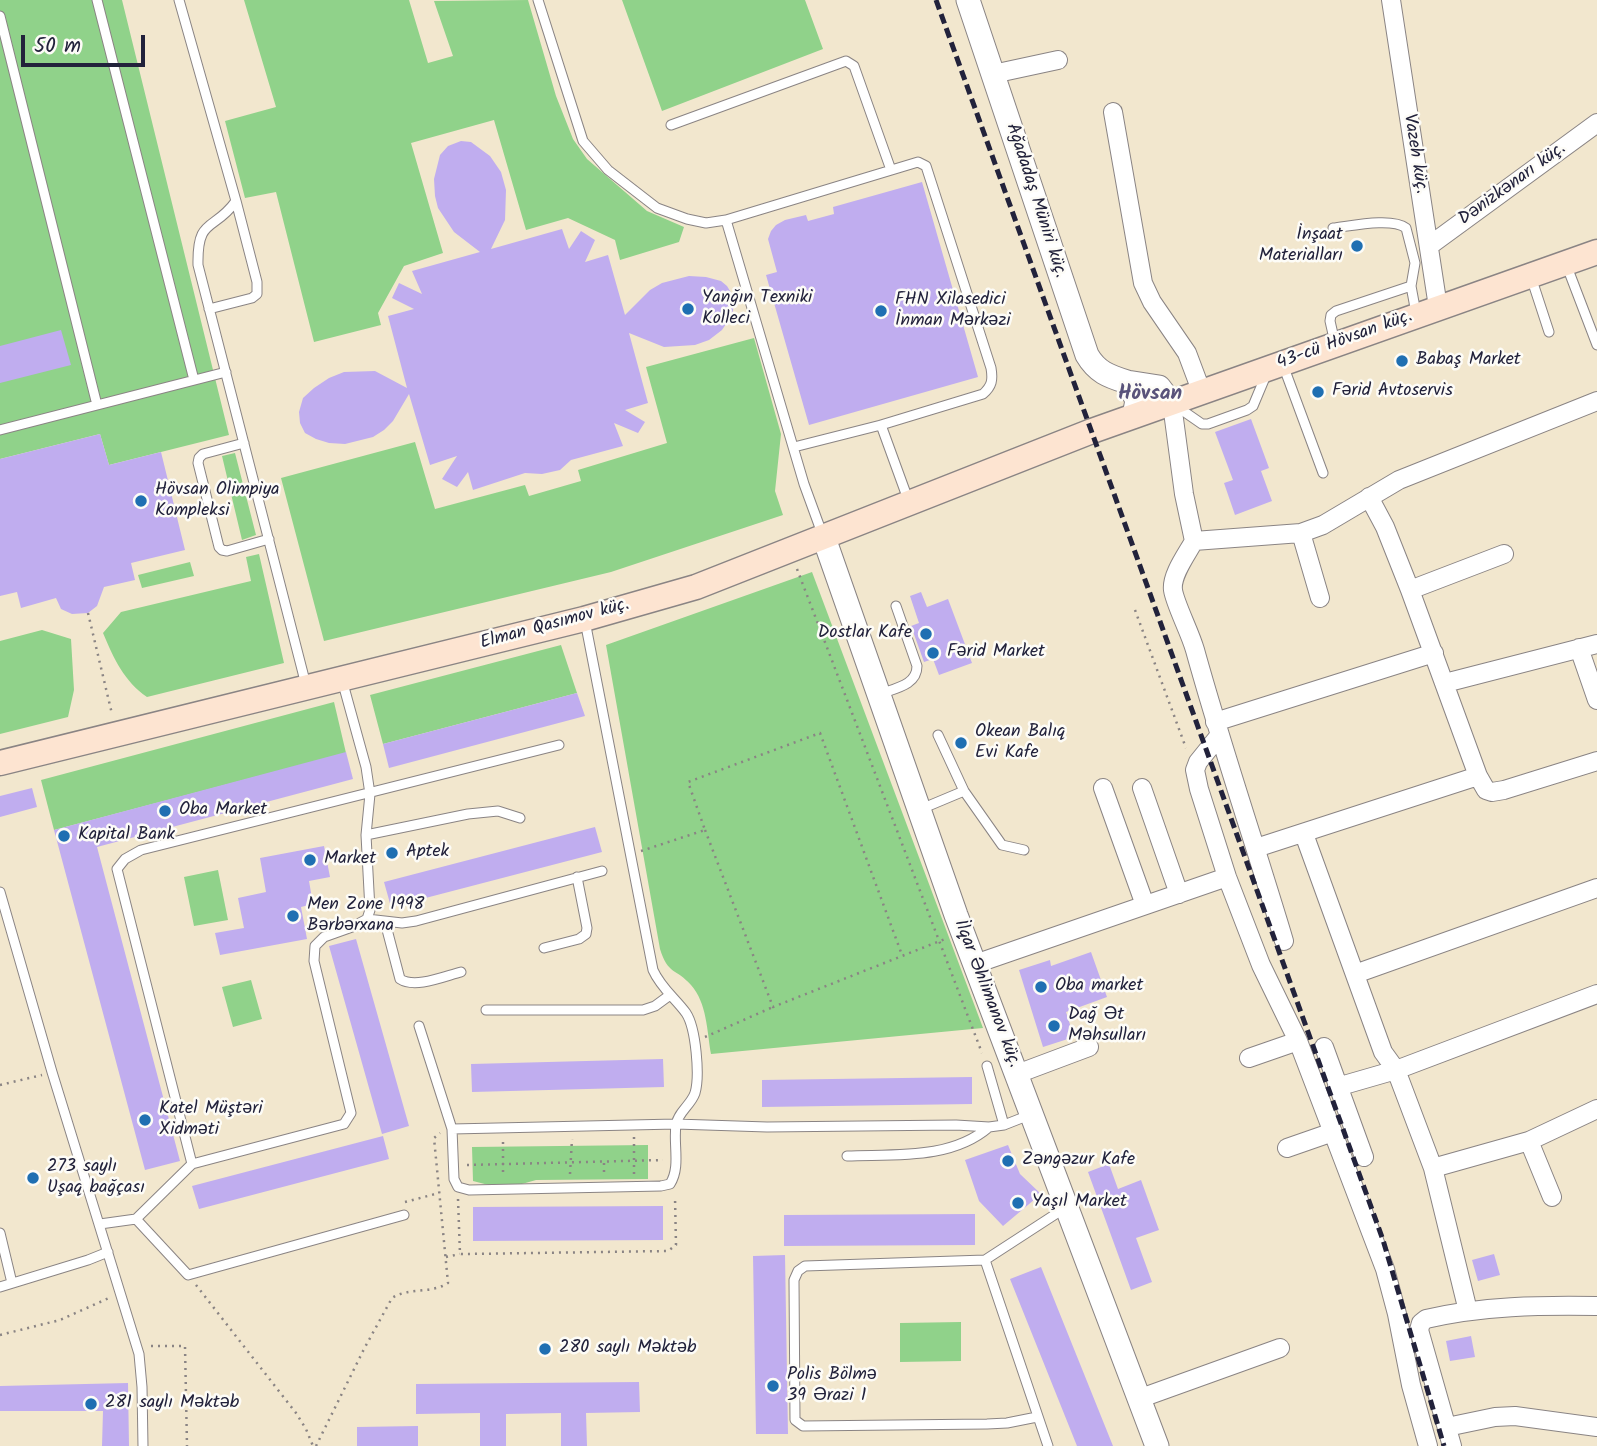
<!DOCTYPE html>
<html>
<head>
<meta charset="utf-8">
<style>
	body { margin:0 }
	#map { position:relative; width:1597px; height:1446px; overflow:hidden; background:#f2e7ce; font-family:Kalam,sans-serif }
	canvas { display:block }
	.scale { position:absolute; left:21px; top:35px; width:124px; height:32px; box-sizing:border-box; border:4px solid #22223b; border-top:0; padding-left:9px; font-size:21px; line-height:24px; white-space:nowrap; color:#22223b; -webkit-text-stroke:5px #fdfcf7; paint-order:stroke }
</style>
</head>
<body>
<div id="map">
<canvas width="1597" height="1446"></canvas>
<div class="scale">50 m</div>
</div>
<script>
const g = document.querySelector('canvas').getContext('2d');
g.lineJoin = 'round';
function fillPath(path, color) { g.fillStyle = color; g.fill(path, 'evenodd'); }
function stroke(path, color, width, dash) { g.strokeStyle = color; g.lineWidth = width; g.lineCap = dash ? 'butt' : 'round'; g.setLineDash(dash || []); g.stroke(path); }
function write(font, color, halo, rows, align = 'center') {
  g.font = font + ' Kalam,sans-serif'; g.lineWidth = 5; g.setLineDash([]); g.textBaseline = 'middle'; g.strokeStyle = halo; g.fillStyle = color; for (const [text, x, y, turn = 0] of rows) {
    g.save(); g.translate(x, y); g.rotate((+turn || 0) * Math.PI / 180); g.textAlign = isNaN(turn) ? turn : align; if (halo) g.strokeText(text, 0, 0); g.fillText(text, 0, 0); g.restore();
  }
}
const green = new Path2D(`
	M0,0h122l107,435 -120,30 -9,-31 -100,25z
	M244,0h165l19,63 25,-7 -19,-55 94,-1 28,96 17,43 14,20 60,52 37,16 -5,15 -59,18 -5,-20 -47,-22 -42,12 -32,-110 -83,23 32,110 -39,13 -26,47 3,12 -67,17 -38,-150 -31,6 -20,-77 51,-14z
	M622,0h183l18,49 -161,62z
	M754,338l27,96 -6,57 8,24 -172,57 -287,69 -43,-163 134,-36 20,67 90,-24 4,11 52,-15 -3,-11 89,-27 -21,-76z
	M235,453l21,82 -14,5 -20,-84z
	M259,554l25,109 -137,34c-23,-16 -33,-38 -44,-64l18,-21 130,-31 -5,-24z
	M190,562l4,14 -52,12 -4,-13z
	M812,572l171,456 -272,26c-4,-23 -4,-51 -20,-69 -15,-17 -23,-10 -31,-36l-54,-304z
	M42,630l29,9 3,51 -6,27 -68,17v-93z
	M561,645l16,48 -194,51 -13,-49z
	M334,702l12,51 -292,77 -13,-50z
	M218,870l10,50 -34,6 -10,-49z
	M251,980l11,39 -29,8 -11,-40z
	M648,1145v34l-112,1 -32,9 -31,-8 -1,-34z
	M961,1322v39l-61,1v-39z`);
const building = new Path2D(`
	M461,141l10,1 19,14 11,16 5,18 -1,30 -14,29 71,-20 7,20 12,-18 14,9 -10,22 23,-7 17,60 25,-25 12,-7 27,-7 17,1 15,4 6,5 6,10 1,9 -2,10 -10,15 -13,10 -14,5 -31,2 -35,-14 19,70 -23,7 20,12 -7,11 -24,-10 9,23 -52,14 -11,10 -18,4 -17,-1 -52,17 -5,-18 -11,15 -15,-8 15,-23 -27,9 -21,-71 -16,27 -9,9 -11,7 -28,7 -16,-1 -13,-4 -11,-6 -5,-10 -1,-11 4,-14 11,-10 15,-10 15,-6 31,-1 32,17 -19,-72 26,-7 -22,-11 7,-15 23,11 -10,-23 68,-19 -26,-20 -16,-24 -3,-12 -1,-17 6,-24 8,-9z
	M922,182l56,195 -169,48 -43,-150 11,-3 -9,-33 3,-8 5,-6 9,-5 21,-5 2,6 26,-7 -1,-7z
	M61,330l10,35 -71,18v-37z
	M1251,419l18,49 -8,3 11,30 -37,14 -11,-32 9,-3 -18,-48z
	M100,434l9,31 52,-13 24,98 -54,13 4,17 -31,7 -7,19 -9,7 -16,1 -11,-5 -5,-11 -35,10 -4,-16 -17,4v-137z
	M921,592l6,15 21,-8 24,64 -33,12 -6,-16 -9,3 -13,-36 8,-3 -9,-27z
	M577,693l8,23 -196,52 -6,-24z
	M346,752l7,27 -256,68 83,314 -35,9 -91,-340z
	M32,788l5,19 -37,10v-21z
	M595,827l7,25 -211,55 -7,-25z
	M324,846l6,31 -21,4 4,23 -12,3 6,32 -87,16 -5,-22 29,-5 -6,-30 28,-6 -6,-34z
	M356,939l53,187 -27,8 -53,-188z
	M1091,952l16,45 -41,15 8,25 -31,10 -24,-77 31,-10 1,6z
	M663,1059l1,28 -192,5 -1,-28z
	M972,1077v27l-210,3v-27z
	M383,1136l6,23 -190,50 -7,-23z
	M1008,1145l12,29 21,20 -38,32 -24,-25 -14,-41z
	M1109,1164l9,25 23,-9 18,50 -23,8 16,44 -21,8 -43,-118z
	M663,1206v34l-190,1v-34z
	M975,1214v31l-191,1v-31z
	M1494,1254l6,21 -22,6 -6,-21z
	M785,1255l3,179h-32l-3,-178z
	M1041,1267l72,179h-36l-67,-167z
	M1471,1336l4,21 -25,4 -4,-20z
	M639,1382l1,30 -54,1 1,33h-26v-33l-55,1v32h-26v-33l-64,1v-30z
	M128,1383l1,63h-27l1,-35h-103v-25z
	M418,1426v20h-61v-19z`);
const path = new Path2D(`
	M797,569l185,484
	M1135,610l51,138
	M88,613l24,101
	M705,830l68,177 172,-68
	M641,851l64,-21 -17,-48 132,-49 82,222
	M705,1037l68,-30
	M0,1085l42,-10
	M634,1137v39
	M503,1142v35
	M604,1163v13
	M467,1165l196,-5
	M570,1174l2,-35
	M458,1199l2,55h6l202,-3 8,-6 -1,-48
	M405,1202l34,-9
	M446,1257l14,-3
	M196,1285l100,128 10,16 7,17
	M0,1335l60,-15 49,-22
	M151,1346h34l2,100
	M316,1446l48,-97 28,-51c17,-11 39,-4 56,-15l-14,-145 6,-5`);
const service = new Path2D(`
	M97,0l97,380
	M179,0l57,201c-22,31 -39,15 -38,64l108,420
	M538,0l45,141 25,29 49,38 30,11 19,4 20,-3 78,264 19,52
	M0,16l97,389
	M671,125l175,-64 8,5 37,104
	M726,220l192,-58 8,4 65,202c2,12 1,18 -8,26l-102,31 -87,22
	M1333,228c18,-2 59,-11 73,0l9,35 -4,23 5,27
	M1566,264l31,81
	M1531,277l18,55
	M209,309l43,-11 5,-4v-12l-21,-81
	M1335,343l-5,-22 1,-6 5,-4 75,-25
	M1283,365l40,108
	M1176,406l26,18h6l39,-14 6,-4 13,-31
	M881,425l28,77
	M0,430l226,-58
	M244,443l-41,11 -4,4 -1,5 21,84 3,3 5,1 42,-12
	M585,621l68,349c8,18 22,28 33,43 10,15 14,63 9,80 -4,12 -17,19 -19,32 -3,19 5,42 -6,59l-9,2 -192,4 -11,-3 -4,-8 -2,-50 224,-5 91,3 189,-2 33,2 15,-2 28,-11
	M342,680l24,87 4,27 -4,41 4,75 -3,9
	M880,694c16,-6 37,-9 37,-28l-21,-60
	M938,735l26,56 38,54 22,5
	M921,809l43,-18
	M366,835l102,-21 30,-3 22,7
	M0,892l52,180 87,282 3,33 1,59
	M385,922l15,57c15,10 45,-3 61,-7
	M544,948l35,-9 7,-5 1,-6 -10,-51
	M486,1010h157l12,-4 15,-11
	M419,1026l33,103
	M987,1066l17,59
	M847,1156c47,-2 104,4 142,-29
	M192,1164l-75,-295 8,-10 16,-9 418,-105
	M136,1219l56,-55 152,-40 7,-11 -37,-152 1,-15 9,-9 28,-10 15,-8 35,4 14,-2 186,-50
	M100,1224l36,-5 52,56 216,-60
	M0,1233l12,50
	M985,1260l-180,6 -7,5 -4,9 1,140 8,6 184,-2 20,-1 30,-6
	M0,1287l88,-27 20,-8
	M1048,1446l-63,-186 80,-52`);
const minor = new Path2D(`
	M1391,0l47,307
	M993,74l65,-14
	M1113,112l30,171 9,19 35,51 15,40
	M1429,246l168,-123
	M1172,404l12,90 10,47c-7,13 -23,34 -21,49 2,14 17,42 22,60 27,98 60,194 89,291
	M1369,497l16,30 25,63 68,186 8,14 6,2 12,-2 93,-29
	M1301,533l19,65
	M1194,541l107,-8 22,-8 76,-45 198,-79
	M1410,590l94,-36
	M1579,648l18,52
	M1445,683l152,-39
	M1215,722l219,-69
	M1219,736l-21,26 -3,8 4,19 28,88 34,88 37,76 87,228 12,45 14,71 17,61
	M1103,788l42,117
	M1142,788l37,106
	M1304,834l79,218 13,18 37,98 35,143
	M1256,848l222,-72
	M975,964l252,-87
	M1355,974l242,-86
	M1324,1047l40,110
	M1249,1058l49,-17
	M1017,1074l72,-27
	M1337,1087l59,-17 201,-76
	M1529,1141l23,56
	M1287,1148l46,-16
	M1433,1168l96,-27 68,-32
	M1141,1398l139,-50
	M1447,1427l48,-10 20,-1 82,11
	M1452,1446l-33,-116 2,-7 5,-4c56,-13 114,-14 171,-13`);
const tertiary = new Path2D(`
	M968,0l119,355c10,17 21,21 40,27
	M1134,416l3,-16 -10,-18 32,5 13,17
	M824,538l132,377 201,531`);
const secondary = new Path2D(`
	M0,763l584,-144 112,-32 396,-156 505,-179`);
const rail = new Path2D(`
	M936,0l447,1240 61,206`);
const markers = [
	[1357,246,7,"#1f6fb2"],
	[688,309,7,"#1f6fb2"],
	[881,311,7,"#1f6fb2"],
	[1402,361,7,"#1f6fb2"],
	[1318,392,7,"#1f6fb2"],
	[141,501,7,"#1f6fb2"],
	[926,634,7,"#1f6fb2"],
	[933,653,7,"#1f6fb2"],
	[961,743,7,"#1f6fb2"],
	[165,811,7,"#1f6fb2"],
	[64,836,7,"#1f6fb2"],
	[392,853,7,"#1f6fb2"],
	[310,860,7,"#1f6fb2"],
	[293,916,7,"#1f6fb2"],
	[1041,987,7,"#1f6fb2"],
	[1054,1026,7,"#1f6fb2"],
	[145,1120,7,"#1f6fb2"],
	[1008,1161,7,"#1f6fb2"],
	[33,1178,7,"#1f6fb2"],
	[1018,1203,7,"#1f6fb2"],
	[545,1349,7,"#1f6fb2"],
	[773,1386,7,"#1f6fb2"],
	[91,1404,7,"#1f6fb2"]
];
const streetNames = [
	["Vazeh küç.",1414,154,81],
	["Dənizkənarı küç.",1513,185,-36],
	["Ağadadaş Müniri küç.",1035,201,72],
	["43-cü Hövsan küç.",1345,341,-20],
	["Elman Qasımov küç.",555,625,-15],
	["İlqar Əhlimanov küç.",986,994,69]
];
const poiNames = [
	["İnşaat",1343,236,"right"],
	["Materialları",1343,257,"right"],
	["Yanğın Texniki",702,299],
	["Kolleci",702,320],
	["FHN Xilasedici",895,301],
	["İnman Mərkəzi",895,322],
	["Babaş Market",1416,361],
	["Fərid Avtoservis",1332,392],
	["Hövsan Olimpiya",155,491],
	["Kompleksi",155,512],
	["Dostlar Kafe",912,634,"right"],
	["Fərid Market",947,653],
	["Okean Balıq",975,733],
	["Evi Kafe",975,754],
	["Oba Market",179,811],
	["Kapital Bank",78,836],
	["Aptek",406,853],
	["Market",324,860],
	["Men Zone 1998",307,906],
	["Bərbərxana",307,927],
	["Oba market",1055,987],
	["Dağ Ət",1068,1016],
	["Məhsulları",1068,1037],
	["Katel Müştəri",159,1110],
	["Xidməti",159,1131],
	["Zəngəzur Kafe",1022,1161],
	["273 saylı",47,1168],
	["Uşaq bağçası",47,1189],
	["Yaşıl Market",1032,1203],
	["280 saylı Məktəb",559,1349],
	["Polis Bölmə",787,1376],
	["39 Ərazi 1",787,1397],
	["281 saylı Məktəb",105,1404]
];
const quarterNames = [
	["Hövsan",1150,395]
];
fillPath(green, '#90d28a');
fillPath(building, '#c0adef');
stroke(service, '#8a8484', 11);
stroke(minor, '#8a8484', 20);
stroke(tertiary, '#8a8484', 25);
stroke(secondary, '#8a8484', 27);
stroke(path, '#8a8484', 2.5, [2, 5]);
stroke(service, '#fff', 9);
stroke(minor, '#fff', 18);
stroke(tertiary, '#fff', 23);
stroke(secondary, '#fde4d1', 24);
stroke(rail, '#22223b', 5, [10, 5]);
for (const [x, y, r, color] of markers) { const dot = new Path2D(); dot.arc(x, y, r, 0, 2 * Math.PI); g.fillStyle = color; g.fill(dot); stroke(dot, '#fdfcf7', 2.5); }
write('18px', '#22223b', '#fdfcf7', streetNames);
write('18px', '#22223b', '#fdfcf7', poiNames, 'left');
write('bold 21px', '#59537a', '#fdfcf7', quarterNames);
</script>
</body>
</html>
